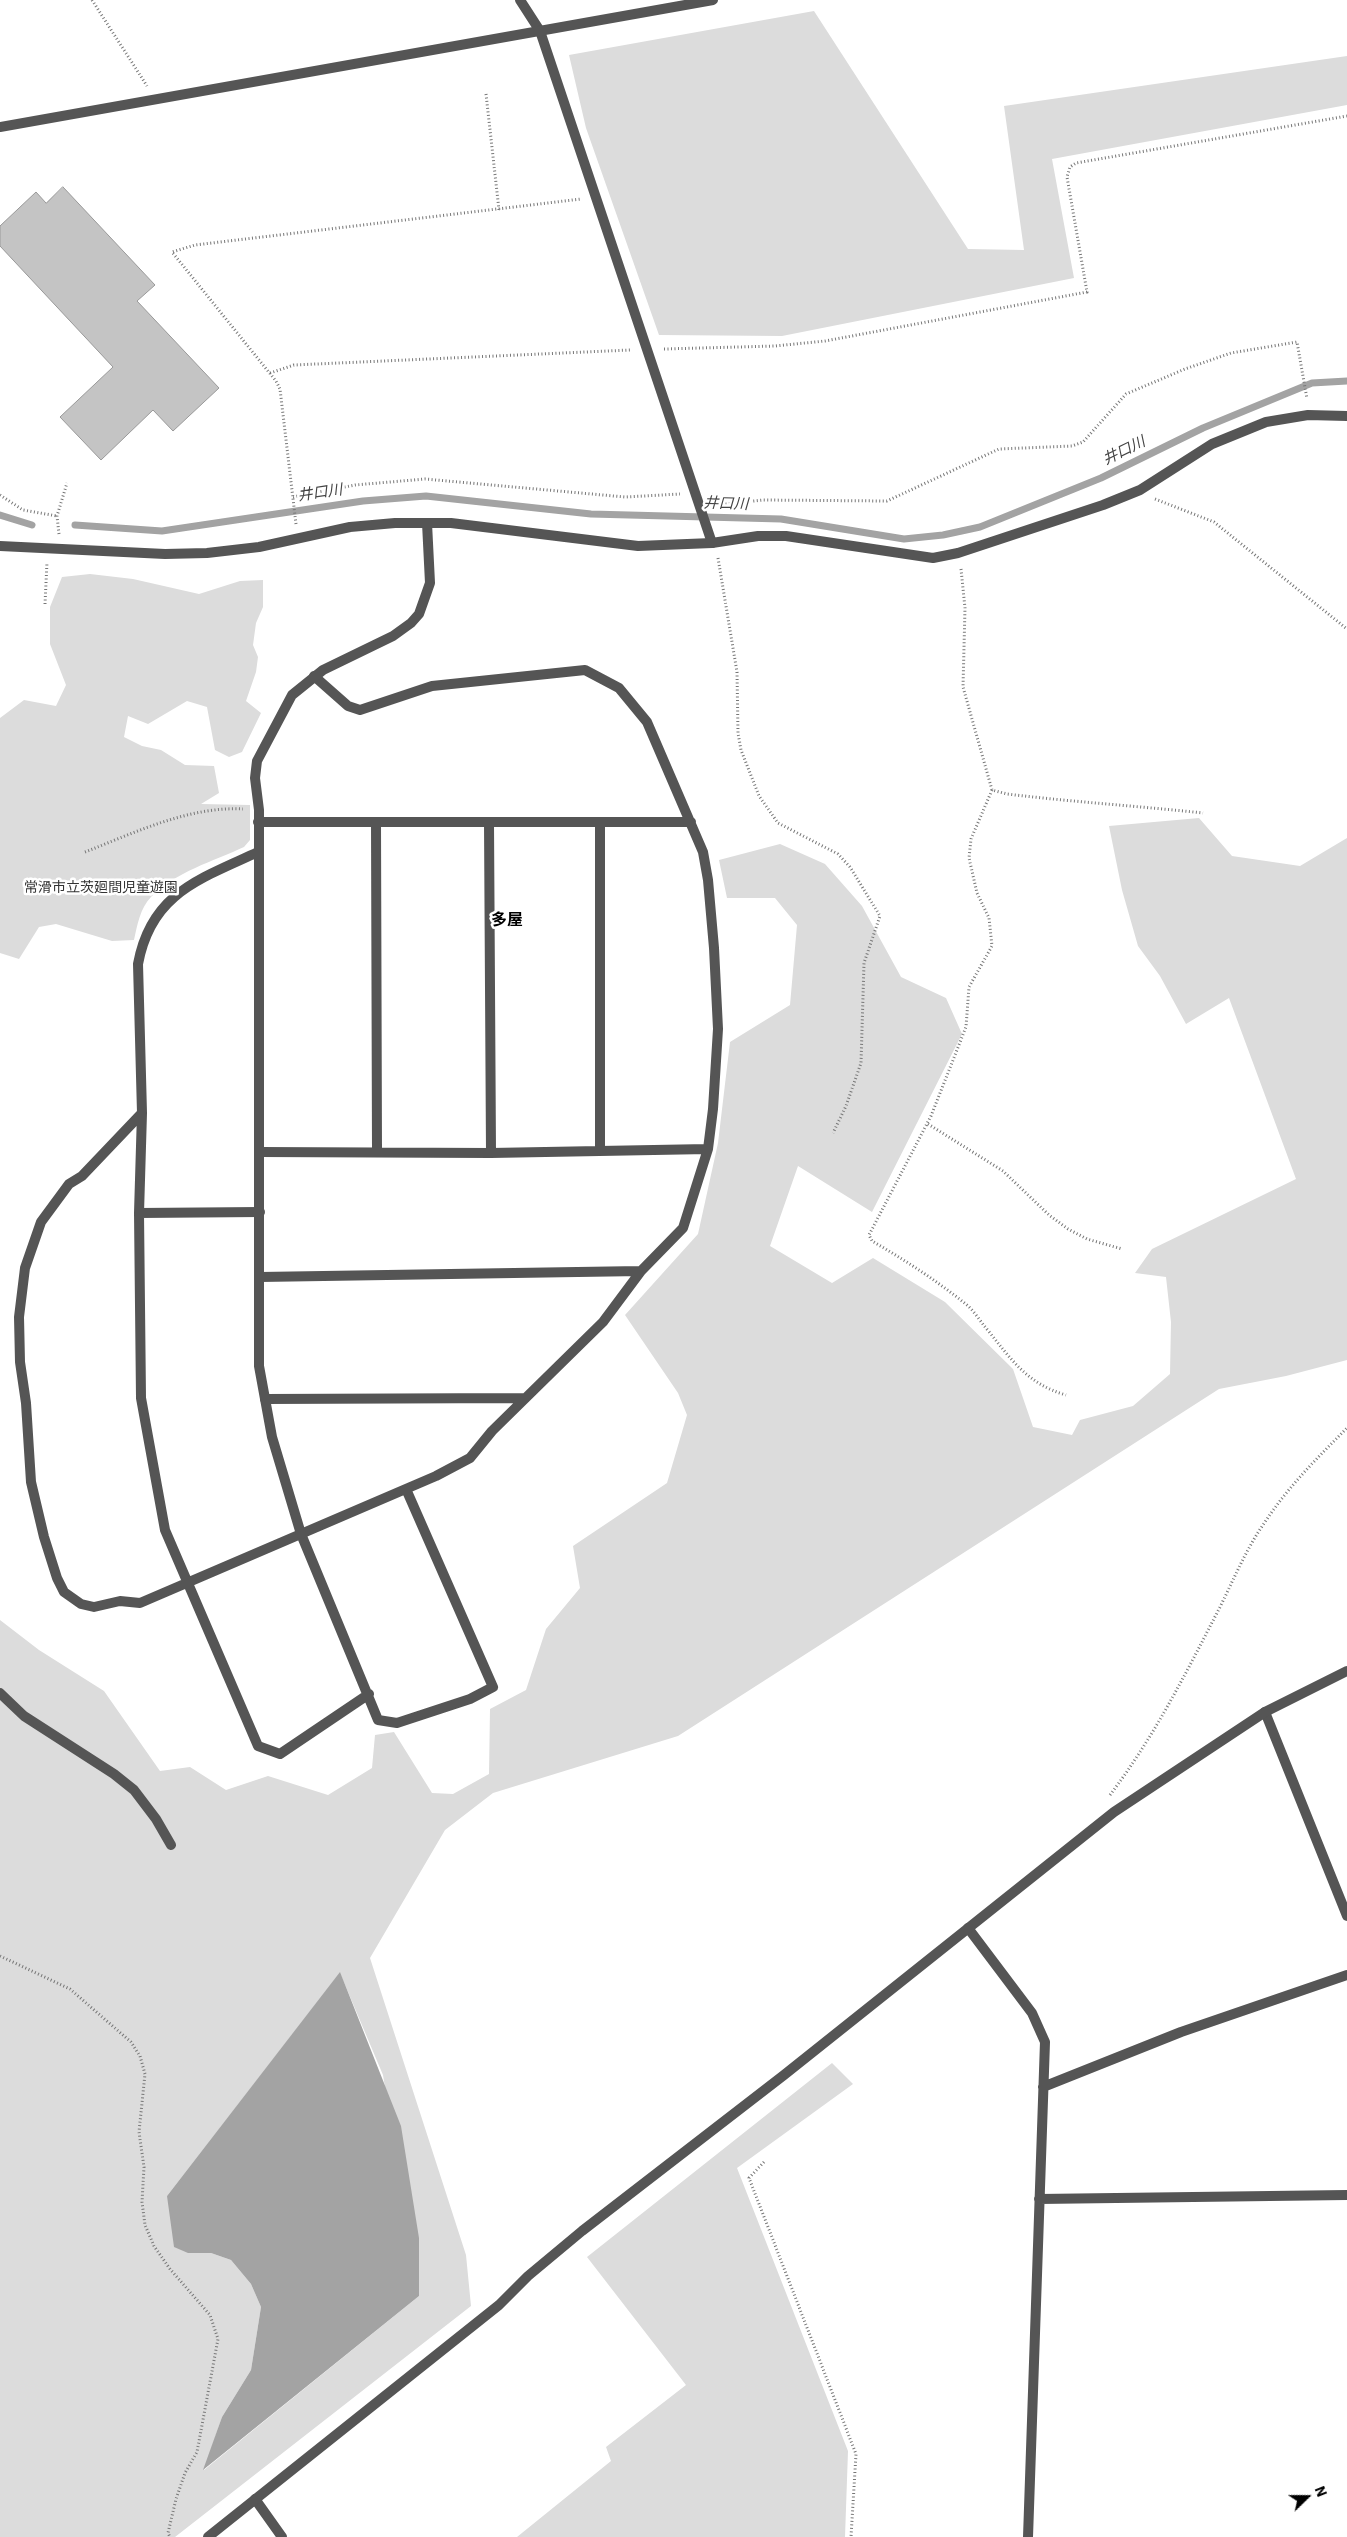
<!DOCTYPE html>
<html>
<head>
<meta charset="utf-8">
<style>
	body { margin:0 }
	#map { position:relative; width:1347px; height:2537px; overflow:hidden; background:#fff; font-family:"IBM Plex Sans",sans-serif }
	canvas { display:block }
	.north { position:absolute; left:1282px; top:2472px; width:50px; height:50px; -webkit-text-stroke:4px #fff; paint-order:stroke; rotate:68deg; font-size:14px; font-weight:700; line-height:20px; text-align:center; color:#000 }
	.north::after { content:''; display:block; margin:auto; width:18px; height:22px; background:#000; clip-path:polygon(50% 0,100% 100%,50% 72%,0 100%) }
</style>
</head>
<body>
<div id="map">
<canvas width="1347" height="2537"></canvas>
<div class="north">N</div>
</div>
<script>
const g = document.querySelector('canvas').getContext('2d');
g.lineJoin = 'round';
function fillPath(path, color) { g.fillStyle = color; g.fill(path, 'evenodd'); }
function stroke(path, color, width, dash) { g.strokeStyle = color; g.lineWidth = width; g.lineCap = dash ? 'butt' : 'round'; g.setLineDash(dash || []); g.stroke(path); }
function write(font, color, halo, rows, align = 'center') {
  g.font = font + ' "IBM Plex Sans","Noto Sans JP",sans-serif'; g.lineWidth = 5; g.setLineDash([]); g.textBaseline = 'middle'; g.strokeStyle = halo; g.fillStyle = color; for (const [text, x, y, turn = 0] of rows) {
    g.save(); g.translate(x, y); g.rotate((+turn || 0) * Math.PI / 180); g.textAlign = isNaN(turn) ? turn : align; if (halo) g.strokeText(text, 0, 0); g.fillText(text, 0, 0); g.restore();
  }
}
const green = new Path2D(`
	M814,11l154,238 56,1 -20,-144 343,-50v49l-295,54 22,119 -292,58 -123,-1 -73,-207 -17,-73z
	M90,574l43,5 66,15 41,-13 23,-1v27l-7,16 -3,22 5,12 -2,15 -10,29 15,12 -19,39 -13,5 -14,-7 -8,-43 -20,-6 -39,23 -20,-8 -4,21 18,9 19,4 24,15 29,1 5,27 -18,11 49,1v35l-6,7c-30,14 -69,25 -93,50 -11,11 -14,29 -17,43l-22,1 -56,-17 -17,3 -20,32 -19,-6v-235l24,-18 32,6 10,-21 -16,-41v-37l12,-30z
	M1199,818l33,38 68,10 47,-28v522l-61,16 -67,13 -541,347 -185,57 -48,37 -75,128 96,297 5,51 -296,231h-175v-917l39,30 65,41 56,80 30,-4 36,23 42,-14 60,19 44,-27 3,-33 19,-3 38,61 21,1 36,-20 1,-65 36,-19 20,-61 34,-41 -7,-42 94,-63 20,-68 -9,-22 -53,-78 73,-81 20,-91 12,-101 60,-37 7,-80 -22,-27h-48l-8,-38 61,-16 45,20 37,42 39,71 45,21 16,36 -90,178 -74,-46 -28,80 62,37 41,-25 72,44 68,67 20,58 39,8 8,-15 53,-14 37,-32 1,-52 -5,-45 -31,-4 17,-24 144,-70 -67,-181 -43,26 -26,-48 -22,-30 -16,-56 -13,-64zM340,1973l43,102 36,221 -215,174 18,-53 29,-47 10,-63 -10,-23 -20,-24 -20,-7 -44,-57z
	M832,2063l21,21 -116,84 111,283 -3,86h-328l94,-76 -5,-14 80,-62 -99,-128z`);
const water = new Path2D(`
	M340,1972l61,154 18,112v58l-216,174 19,-53 29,-47 10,-63 -10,-23 -20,-24 -20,-7h-23l-14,-6 -7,-51z`);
const stream = new Path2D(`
	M0,515l32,10
	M75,525l87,6 201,-30 63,-5 165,18 190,5 123,20 39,-4 37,-8 121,-49 102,-50 109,-45 35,-2`);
const building = new Path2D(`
	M63,187l92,98 -18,16 82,87 -46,43 -20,-21 -52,50 -41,-43 53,-50 -113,-121v-20l36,-34 10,11z`);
const path = new Path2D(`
	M92,0l55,86
	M486,94l13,116
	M664,349l111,-3 50,-5 262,-49 -20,-115 3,-10 6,-4 271,-47
	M270,373l24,-8 336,-15
	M0,495l23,15 34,6
	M293,497l62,-12 70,-6 200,18 55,-3
	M1155,499l59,23 133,107
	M715,505l48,-5 124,1 112,-52 73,-3 11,-4 43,-48 59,-25 46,-16 66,-11 10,57
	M296,524l-16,-135 -4,-8 -104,-129 23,-7 386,-46
	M59,534l-2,-18 10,-33
	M718,558l19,114 1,61 3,17 18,46 19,27 60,31 12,13 30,49 -16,47 -3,100 -15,43 -13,27
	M961,569l4,39 -2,79 29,103 15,4c66,8 131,12 196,19
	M45,604l2,-42
	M992,790l-21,49 -2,19 8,35 12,25 3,28 -23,41 -3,40 -35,89 -62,119 3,6c33,19 65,40 95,64 7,6 13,16 19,23 25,31 41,56 80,67
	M85,852c49,-19 104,-46 158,-43
	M928,1124l75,47 46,44 19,14 19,10 35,10
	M1110,1795c44,-58 76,-122 109,-186 15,-30 27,-60 46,-87 23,-35 53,-65 82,-94
	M0,1956l70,33 61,53 9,14 5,18 -6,58 5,35 -2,35 3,23 9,21 16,23 40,46 8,24 -21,113 -12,21 -9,26 -8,34 2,4
	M764,2162l-15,16 107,276 -5,83`);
const service = new Path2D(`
	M255,2499l27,38`);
const minor = new Path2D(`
	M520,0l20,31 172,512 46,-7h28l147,22 25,-5 145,-48 37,-15 72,-46 54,-22 42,-7 39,1
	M258,822h433
	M376,822l1,330
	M489,823l2,330
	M600,823v327
	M258,852c-58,27 -107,41 -120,112l4,149 -3,100 2,185 24,132 93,216 22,8 89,-60
	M142,1113l-60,63 -13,8 -28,38 -16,46 -6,49 1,45 6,41 5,79 13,55 13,41 7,14 17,12 13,3 26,-6 20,2 296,-127 34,-18 22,-27 111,-109 38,-51 42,-43 25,-79 5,-40 5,-80 -4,-81 -6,-68 -5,-28 -56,-130 -28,-34 -34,-18 -153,16 -72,24 -12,-4 -34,-30
	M260,1152l231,1 217,-4
	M139,1213l121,-1
	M260,1277l381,-6
	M265,1399l260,-1
	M301,1534l77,186 19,3 73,-24 23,-12 -87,-198
	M0,1693l24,23 90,58 20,16 22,29 15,26
	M1265,1712l82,204
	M968,1928l64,85 13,29 -17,495
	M1043,2087l138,-55 166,-57
	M1039,2199l308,-4`);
const tertiary = new Path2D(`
	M0,127l713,-127
	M0,546l165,8 42,-1 52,-6 91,-20 45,-4h56l187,23 74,-3
	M301,1534l-29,-97 -13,-71v-556l-4,-32 2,-17 35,-66 31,-25 70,-34 18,-13 8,-9 11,-31 -3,-60
	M208,2537l291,-232 29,-29 54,-45 202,-156 330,-263 151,-100 82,-41`);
const parkNames = [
	["常滑市立茨廻間児童遊園",101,888]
];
const waterNames = [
	["井口川",1124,451,-26],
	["井口川",320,493,-8],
	["井口川",726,504,2]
];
const quarterNames = [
	["多屋",507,920]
];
fillPath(green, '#dcdcdc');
fillPath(water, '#a3a3a3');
stroke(stream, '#a3a3a3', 7);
fillPath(building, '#c4c4c4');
stroke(building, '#999', 1);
stroke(path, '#777', 3, [1, 2.5]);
stroke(service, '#555', 10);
stroke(minor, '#555', 10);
stroke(tertiary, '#555', 10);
write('14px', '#333', '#fff', parkNames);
write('italic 15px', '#444', '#fff', waterNames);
write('bold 16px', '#000', '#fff', quarterNames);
</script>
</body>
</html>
